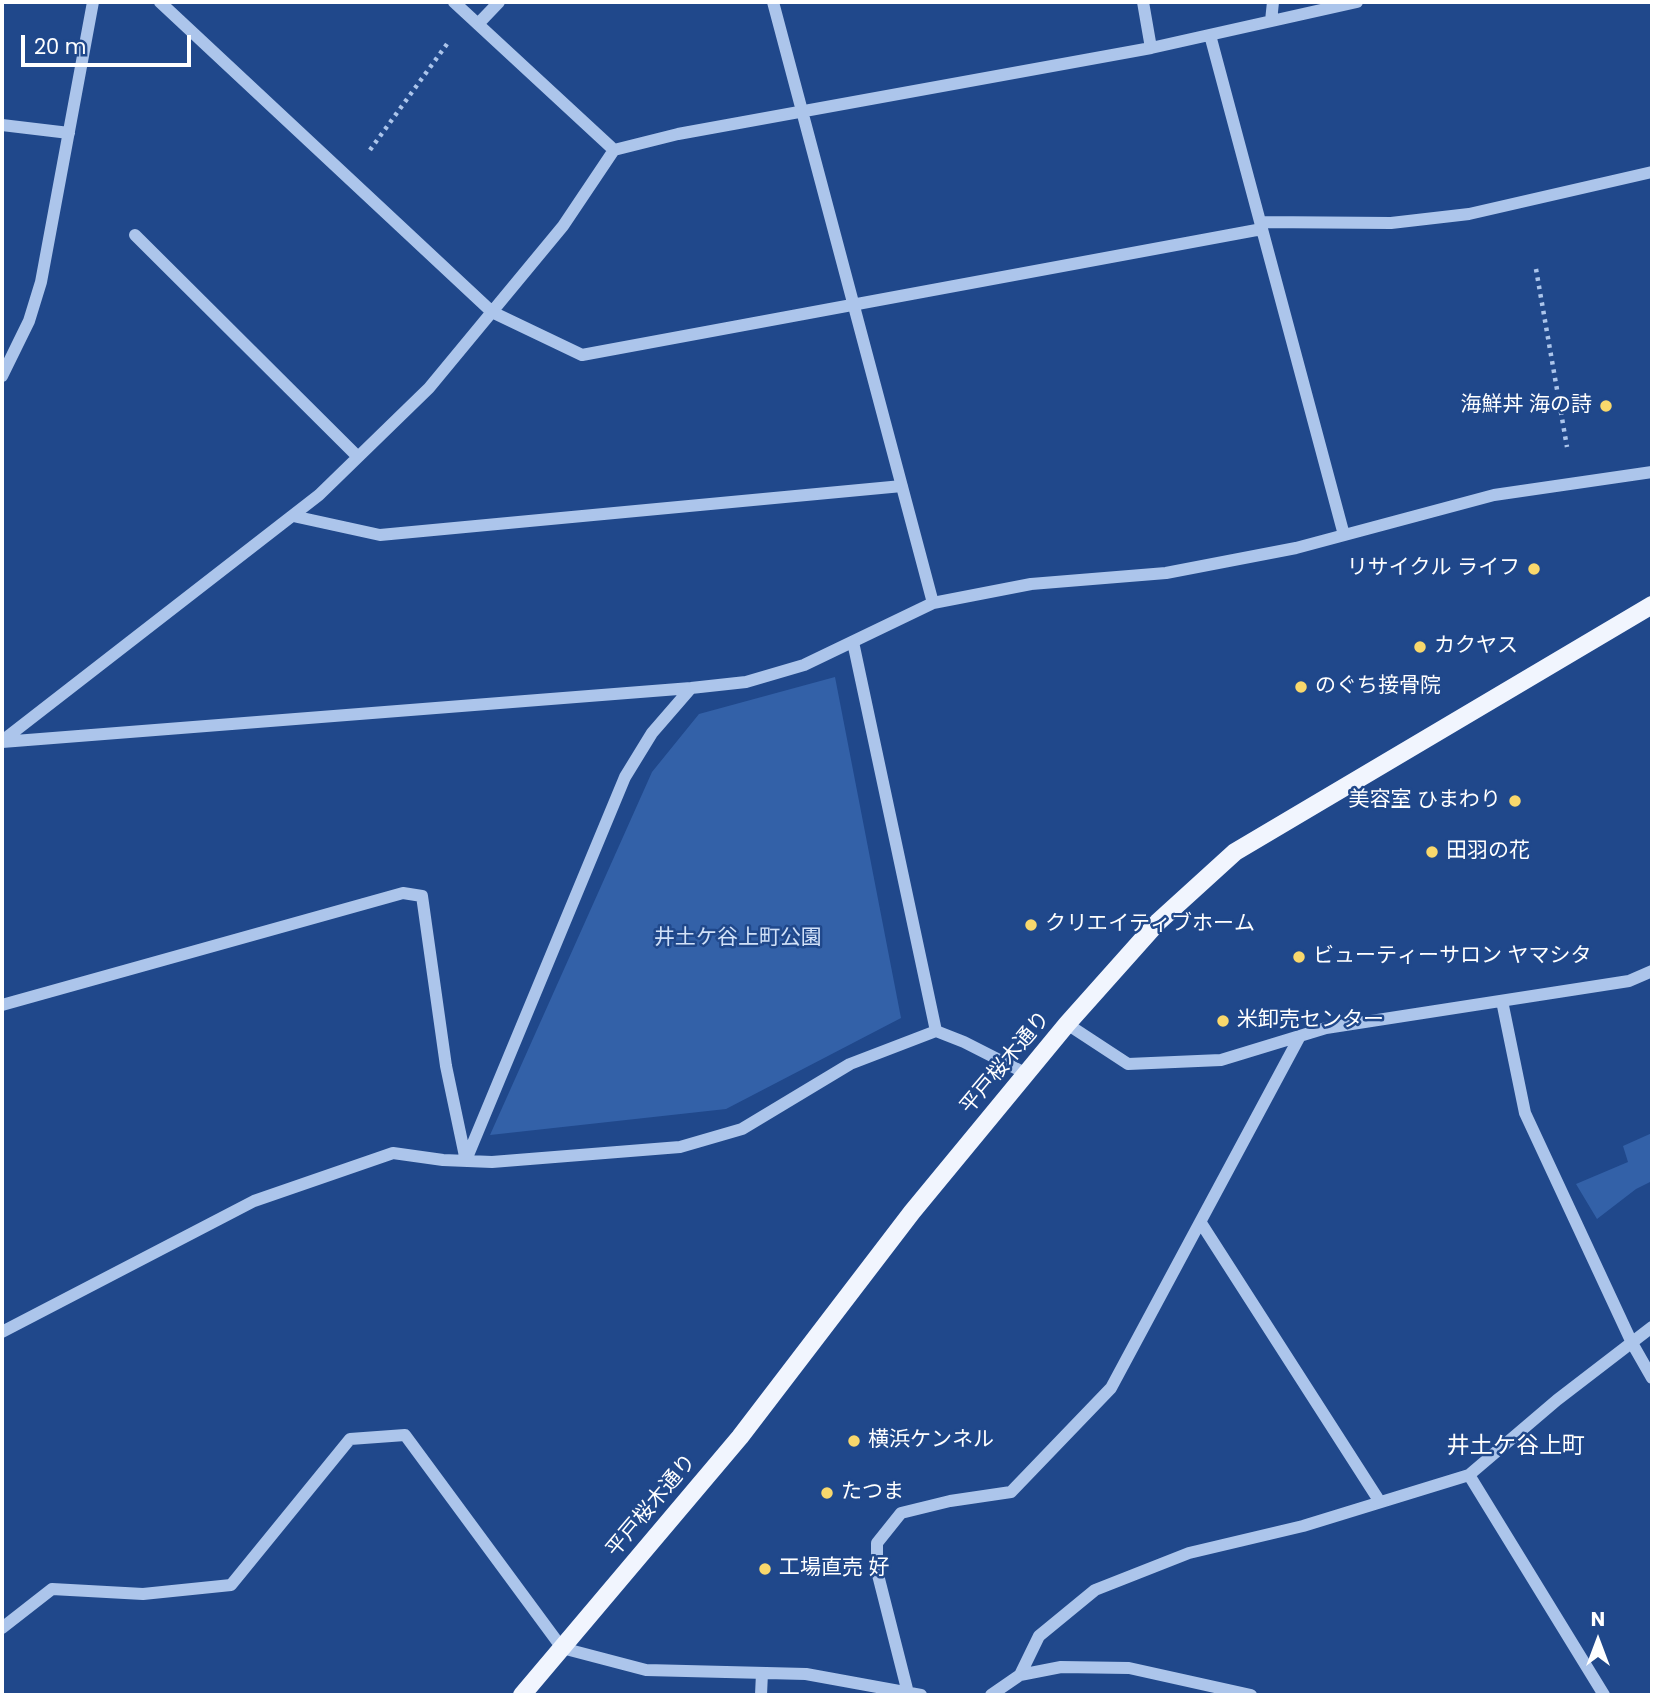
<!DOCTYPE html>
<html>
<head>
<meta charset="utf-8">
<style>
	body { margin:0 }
	#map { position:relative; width:1654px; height:1697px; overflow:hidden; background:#20488b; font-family:Poppins,sans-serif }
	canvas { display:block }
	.frame { position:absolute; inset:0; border:4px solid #fff; pointer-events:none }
	.north { position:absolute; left:1563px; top:1606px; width:70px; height:70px; -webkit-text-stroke:5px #20488b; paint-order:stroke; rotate:0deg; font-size:19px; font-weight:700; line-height:28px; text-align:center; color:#fff }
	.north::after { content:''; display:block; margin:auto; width:24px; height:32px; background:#fff; clip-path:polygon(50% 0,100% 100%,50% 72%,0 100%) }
	.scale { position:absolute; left:21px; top:35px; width:170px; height:32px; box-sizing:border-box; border:4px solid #fff; border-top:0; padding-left:9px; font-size:21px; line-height:24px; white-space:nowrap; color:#fff; -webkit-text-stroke:5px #20488b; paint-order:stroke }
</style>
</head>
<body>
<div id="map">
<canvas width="1654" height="1697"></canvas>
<div class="frame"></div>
<div class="north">N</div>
<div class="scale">20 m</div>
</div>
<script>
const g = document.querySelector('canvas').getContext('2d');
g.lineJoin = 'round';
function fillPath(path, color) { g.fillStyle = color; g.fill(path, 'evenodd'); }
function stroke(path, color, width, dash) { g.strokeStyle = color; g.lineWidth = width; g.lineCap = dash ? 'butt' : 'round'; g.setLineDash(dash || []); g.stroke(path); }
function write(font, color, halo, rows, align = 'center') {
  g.font = font + ' Poppins,"Noto Sans JP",sans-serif'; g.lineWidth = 5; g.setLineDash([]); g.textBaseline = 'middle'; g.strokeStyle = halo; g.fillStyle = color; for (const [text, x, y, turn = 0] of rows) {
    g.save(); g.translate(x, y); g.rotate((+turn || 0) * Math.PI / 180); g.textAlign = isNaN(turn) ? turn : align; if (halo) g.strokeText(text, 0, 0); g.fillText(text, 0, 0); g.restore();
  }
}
const green = new Path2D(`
	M835,677l66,341 -175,91 -236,26 162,-363 47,-58z
	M1652,1133v48l-16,8 -39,30 -21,-35 52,-22 -5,-16z`);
const path = new Path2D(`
	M370,150l77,-106
	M1536,269l31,178`);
const minor = new Path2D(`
	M160,2l332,310 90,43 680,-126
	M454,2l160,148
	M773,2l160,601
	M1143,2l8,46
	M1271,21l2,-19
	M478,24l21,-22
	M1210,35l134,500
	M2,125l67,8
	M1260,222l131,1 78,-9 183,-42
	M135,235l223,222
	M2,376l27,-55 12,-39 52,-280
	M293,516l87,19 522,-49
	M853,642l83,389
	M2,741l317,-246 110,-107 134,-162 51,-76 64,-16 473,-86 206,-46
	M2,742l689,-54 55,-6 58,-17 129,-62 98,-19 135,-11 130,-25 198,-53 158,-23
	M1502,1001l23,112 107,230 20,35
	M2,1005l401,-112 19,3 24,170 20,95
	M1067,1024l61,40 93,-4 105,-32 303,-47 23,-10
	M466,1160l159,-383 27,-44 39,-45
	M1201,1223l179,279
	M2,1332l252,-131 139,-48 50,7 49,2 188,-15 62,-18 108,-65 86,-33 28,11 63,32
	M1469,1475l135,220
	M2,1628l50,-39 91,5 88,-9 119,-146 55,-4 157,213 84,22 160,4 115,21
	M1020,1675l19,-39 56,-46 94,-37 114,-27 166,-51 88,-75 95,-73
	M908,1693l-31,-122v-28l24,-30 49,-12 61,-9 100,-104 189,-352
	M761,1695l1,-22
	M991,1695l29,-20 41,-8 68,1 122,27`);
const major = new Path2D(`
	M522,1695l218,-258 172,-225 155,-188 91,-102 77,-70 417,-247`);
const markers = [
	[1606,406,7,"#f9d86c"],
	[1534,569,7,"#f9d86c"],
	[1420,647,7,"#f9d86c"],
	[1301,687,7,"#f9d86c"],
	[1515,801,7,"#f9d86c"],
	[1432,852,7,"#f9d86c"],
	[1031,925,7,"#f9d86c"],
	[1299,957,7,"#f9d86c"],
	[1223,1021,7,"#f9d86c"],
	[854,1441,7,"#f9d86c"],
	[827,1493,7,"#f9d86c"],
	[765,1569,7,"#f9d86c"]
];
const poiNames = [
	["海鮮丼 海の詩",1592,406,"right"],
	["リサイクル ライフ",1520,569,"right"],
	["カクヤス",1434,647],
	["のぐち接骨院",1315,687],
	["美容室 ひまわり",1501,801,"right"],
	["田羽の花",1446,852],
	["クリエイティブホーム",1045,925],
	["ビューティーサロン ヤマシタ",1313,957],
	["米卸売センター",1237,1021],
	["横浜ケンネル",868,1441],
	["たつま",841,1493],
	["工場直売 好",779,1569]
];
const parkNames = [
	["井土ケ谷上町公園",738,939]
];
const streetNames = [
	["平戸桜木通り",1006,1063,-50],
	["平戸桜木通り",652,1506,-50]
];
const neighbourhoodNames = [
	["井土ケ谷上町",1516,1447]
];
fillPath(green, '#3361a8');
stroke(path, '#acc5eb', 4.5, [3.5, 5]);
stroke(minor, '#acc5eb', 12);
stroke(major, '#f1f5fe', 18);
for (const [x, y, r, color] of markers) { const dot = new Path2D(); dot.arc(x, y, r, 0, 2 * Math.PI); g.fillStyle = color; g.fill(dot); stroke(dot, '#20488b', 2.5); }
write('21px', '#fff', '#20488b', poiNames, 'left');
write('21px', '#d1e1f8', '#20488b', parkNames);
write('21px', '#fff', '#20488b', streetNames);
write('23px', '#fff', '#20488b', neighbourhoodNames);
</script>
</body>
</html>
